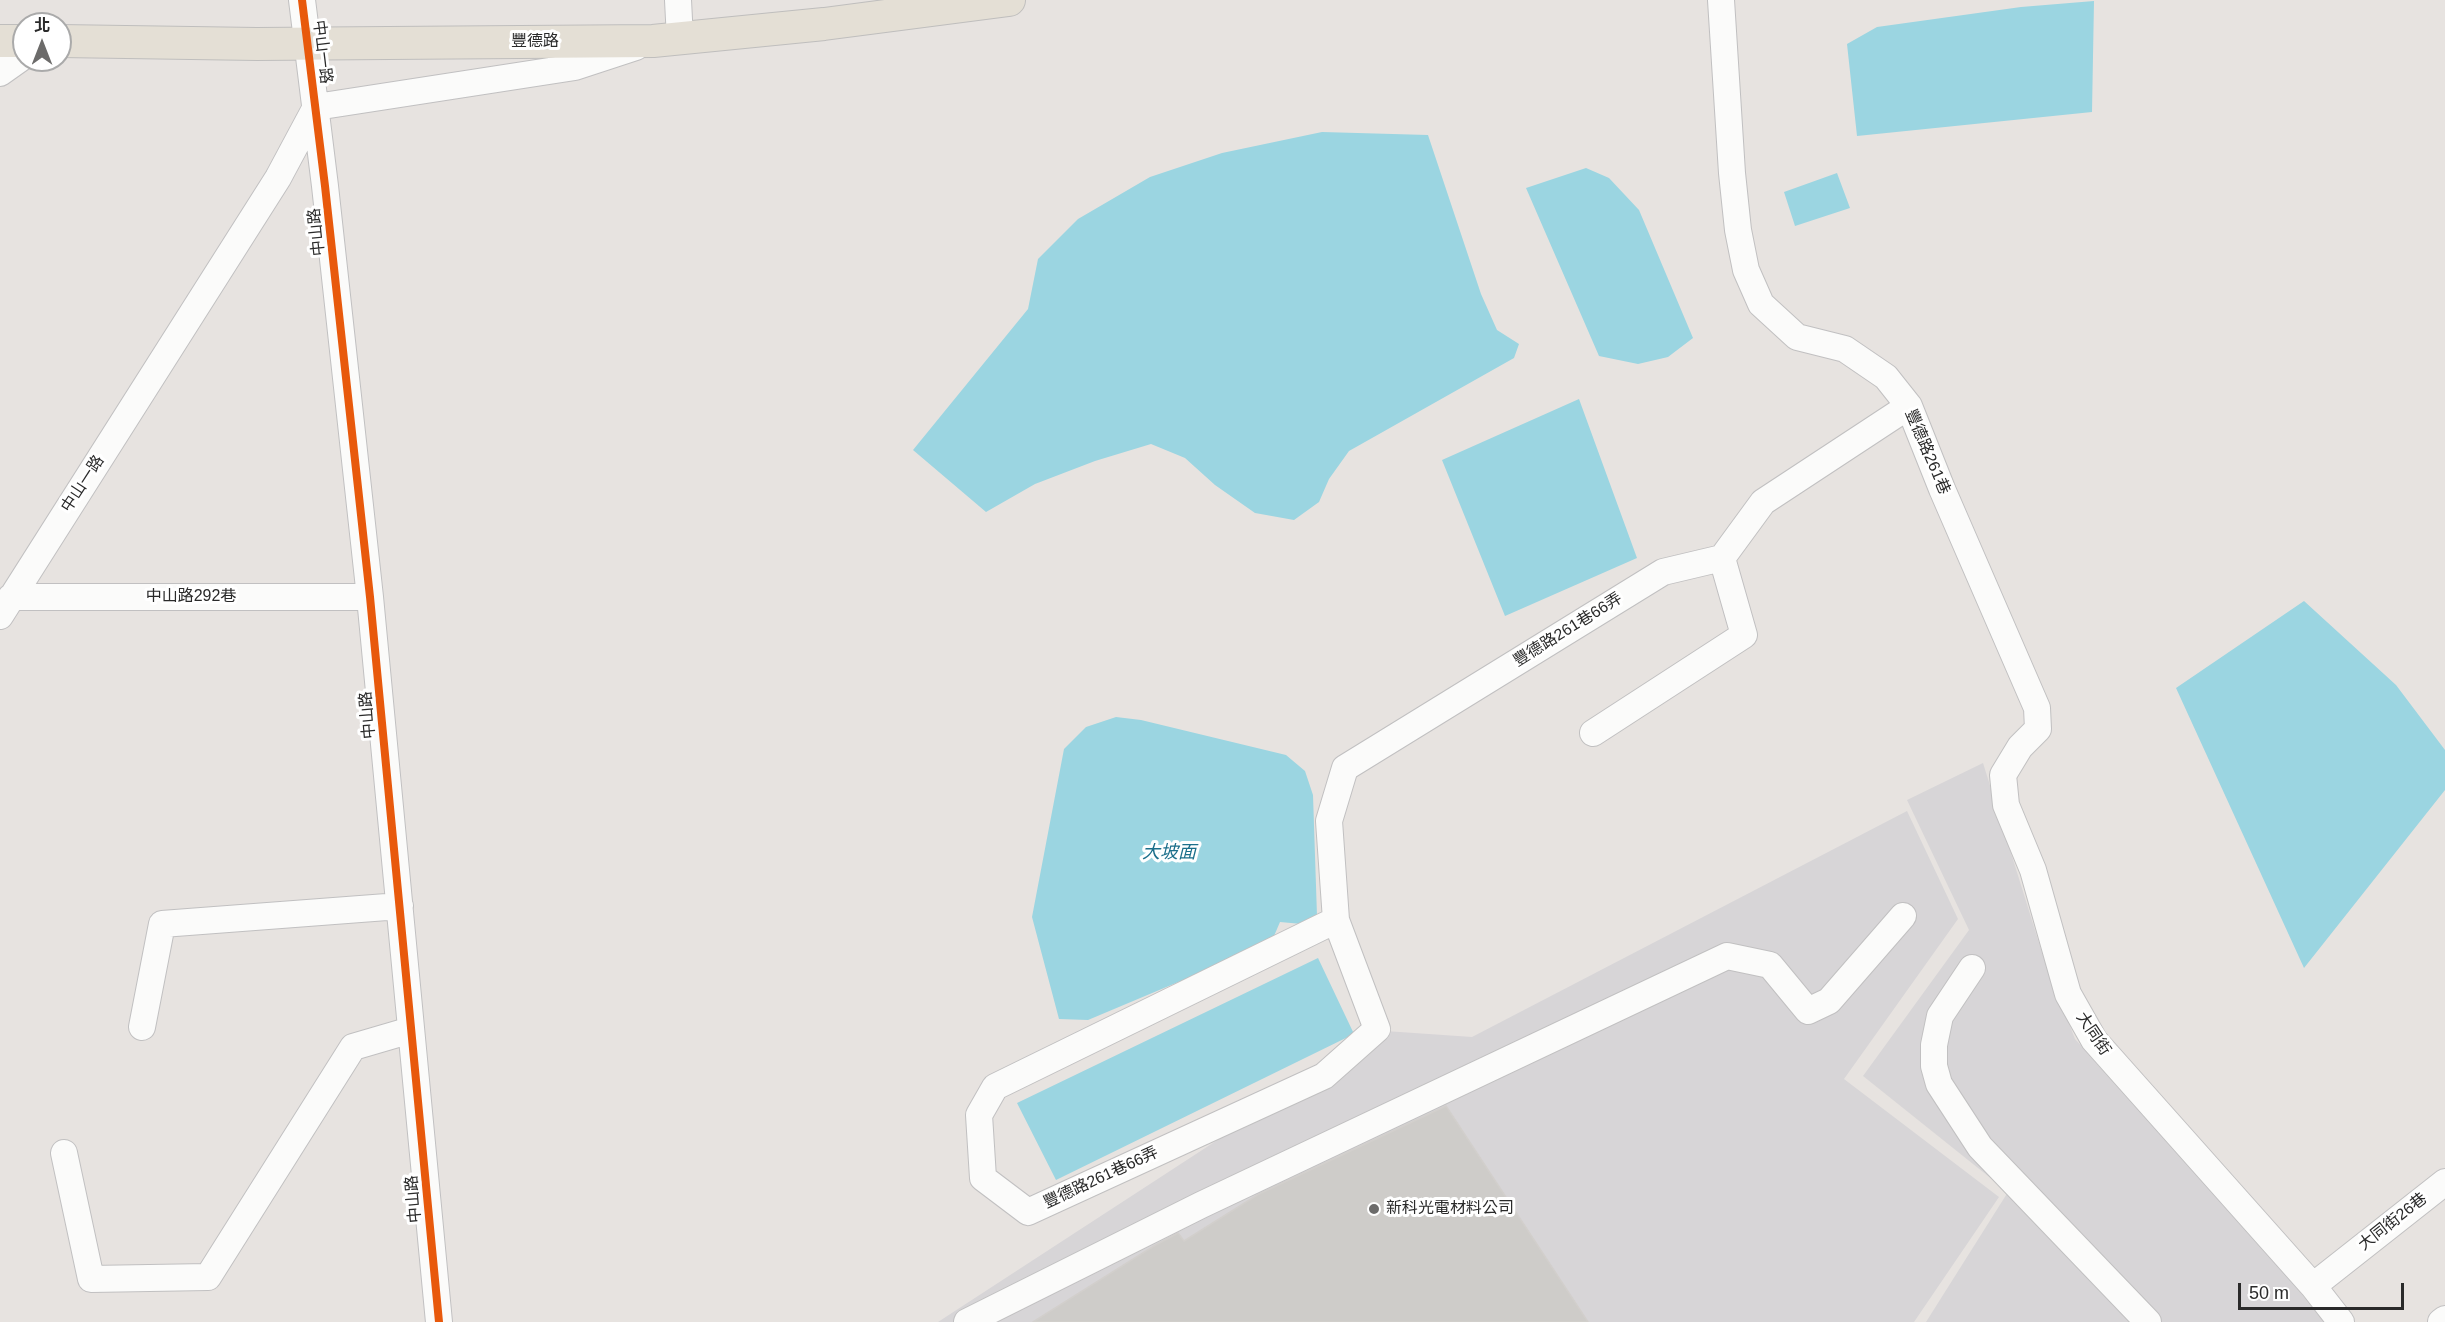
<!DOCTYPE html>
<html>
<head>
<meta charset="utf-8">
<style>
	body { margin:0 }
	#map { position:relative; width:2445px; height:1322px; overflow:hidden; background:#e7e3e0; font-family:Arial,"Noto Sans TC",sans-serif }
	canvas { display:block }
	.north { position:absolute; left:12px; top:12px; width:60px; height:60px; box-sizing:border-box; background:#fff; border:2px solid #aaa; border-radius:50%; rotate:0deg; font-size:16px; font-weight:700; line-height:24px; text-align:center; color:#2a2a2a }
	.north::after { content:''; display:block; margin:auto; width:21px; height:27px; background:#6c6b6a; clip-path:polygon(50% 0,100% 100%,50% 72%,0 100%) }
	.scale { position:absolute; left:2238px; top:1283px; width:166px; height:27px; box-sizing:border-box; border:3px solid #2a2a2a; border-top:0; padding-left:8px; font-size:18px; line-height:21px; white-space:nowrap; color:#2a2a2a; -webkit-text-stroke:4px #fff; paint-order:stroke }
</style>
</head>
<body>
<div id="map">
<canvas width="2445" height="1322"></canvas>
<div class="north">北</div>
<div class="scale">50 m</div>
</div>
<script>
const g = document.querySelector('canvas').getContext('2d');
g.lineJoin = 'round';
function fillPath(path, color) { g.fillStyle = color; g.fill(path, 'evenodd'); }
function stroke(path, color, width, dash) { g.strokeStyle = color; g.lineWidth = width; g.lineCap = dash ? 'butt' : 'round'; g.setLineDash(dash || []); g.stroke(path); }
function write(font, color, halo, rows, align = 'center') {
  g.font = font + ' Arial,"Noto Sans TC",sans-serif'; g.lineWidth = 6; g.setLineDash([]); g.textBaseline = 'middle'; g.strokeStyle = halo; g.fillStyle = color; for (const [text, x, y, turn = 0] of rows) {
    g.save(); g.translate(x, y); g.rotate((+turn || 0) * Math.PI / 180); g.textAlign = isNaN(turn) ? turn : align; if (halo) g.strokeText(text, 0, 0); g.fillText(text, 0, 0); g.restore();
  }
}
const industrial = new Path2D(`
	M1983,763l61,196 31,80 209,233 40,50h-398l82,-130 -145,-116 106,-146 -62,-130z
	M1907,811l51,108 -114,160 155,118 -85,125h-976l447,-291 87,6z`);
const water = new Path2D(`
	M2094,1l-2,111 -235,24 -10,-92 30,-17 144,-20z
	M1322,132l106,3 53,159 16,36 22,14 -5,14 -165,93 -20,28 -10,23 -25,18 -39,-7 -40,-28 -30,-27 -34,-14 -56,17 -60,23 -49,28 -73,-62 115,-141 10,-50 40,-40 72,-42 72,-24z
	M1586,168l23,10 30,32 54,128 -25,19 -30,7 -39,-8 -73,-168z
	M1837,173l13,35 -55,18 -11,-34z
	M1579,399l58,159 -132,58 -63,-156z
	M2304,601l92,84 49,65v40l-141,178 -128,-280z
	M1116,717l25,3 145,35 19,16 8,24 4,121 -15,8 -22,-2 -9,21 -183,77 -29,-1 -27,-102 32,-168 22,-22z
	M1318,958l36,76 -298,146 -39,-77z`);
const building = new Path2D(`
	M1446,1106l142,216h-555l121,-76 24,-13 6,8 75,-47z`);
const minor = new Path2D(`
	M302,0l23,186 45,411 69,725
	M678,0l2,39
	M1721,0l11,173 6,57 8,40 15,34 36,33 48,12 41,28 23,29 33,83 95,219 1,21 -18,18 -17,28 3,30 27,65 35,124 26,46 219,246 28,36
	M0,73l24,-17
	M316,107l259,-40 61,-20
	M11,597h359
	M0,616l278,-438 38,-71
	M1593,733l151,-98 -22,-77
	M1336,920l-341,167 -16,28 4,63 45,34 296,-136 53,-47 -41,-109 -7,-99 16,-53 318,-196 59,-14 41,-56 146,-96
	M1972,968l-32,48 -6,29v21l5,18 41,63 168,175
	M142,1027l20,-103 238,-18
	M64,1153l27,126 117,-2 145,-230 58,-17
	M2313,1286l132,-104
	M967,1322l234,-117 526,-249 43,9 38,46 21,-10 74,-85
	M2441,1322l4,-3`);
const major = new Path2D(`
	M0,41h24
	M60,41l197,3 396,-3 171,-17 185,-24`);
const cycleway = new Path2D(`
	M302,0l23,186 45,411 69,725`);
const markers = [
	[1374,1209,6,"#6c6b6a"]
];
const streetNames = [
	["豐德路",535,42],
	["中山一路",322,52,83],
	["中山路",317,232,-96],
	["豐德路261巷",1927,452,67],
	["中山一路",83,484,-57],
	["中山路292巷",191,597],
	["豐德路261巷66弄",1568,630,-32],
	["中山路",368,715,-95],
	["大同街",2093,1034,56],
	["豐德路261巷66弄",1101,1178,-25],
	["中山路",414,1199,-95],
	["大同街26巷",2393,1222,-38]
];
const poiNames = [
	["新科光電材料公司",1386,1209]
];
const waterNames = [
	["大坡面",1169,853]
];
fillPath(industrial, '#d7d5d7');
fillPath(water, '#9bd5e1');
fillPath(building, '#ceccc9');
stroke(building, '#d2cfcc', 1.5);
stroke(minor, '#c1c0c1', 28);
stroke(major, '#bfbebd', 34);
stroke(minor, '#fbfbfa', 26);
stroke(major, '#e4dfd5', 32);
stroke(cycleway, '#e8590c', 8);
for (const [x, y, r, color] of markers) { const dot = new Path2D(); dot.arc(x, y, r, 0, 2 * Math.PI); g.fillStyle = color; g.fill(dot); stroke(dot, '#fff', 2); }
write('16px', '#2a2a2a', '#fff', streetNames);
write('16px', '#2a2a2a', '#fff', poiNames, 'left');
write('italic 18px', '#1c6f8b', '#fff', waterNames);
</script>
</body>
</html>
